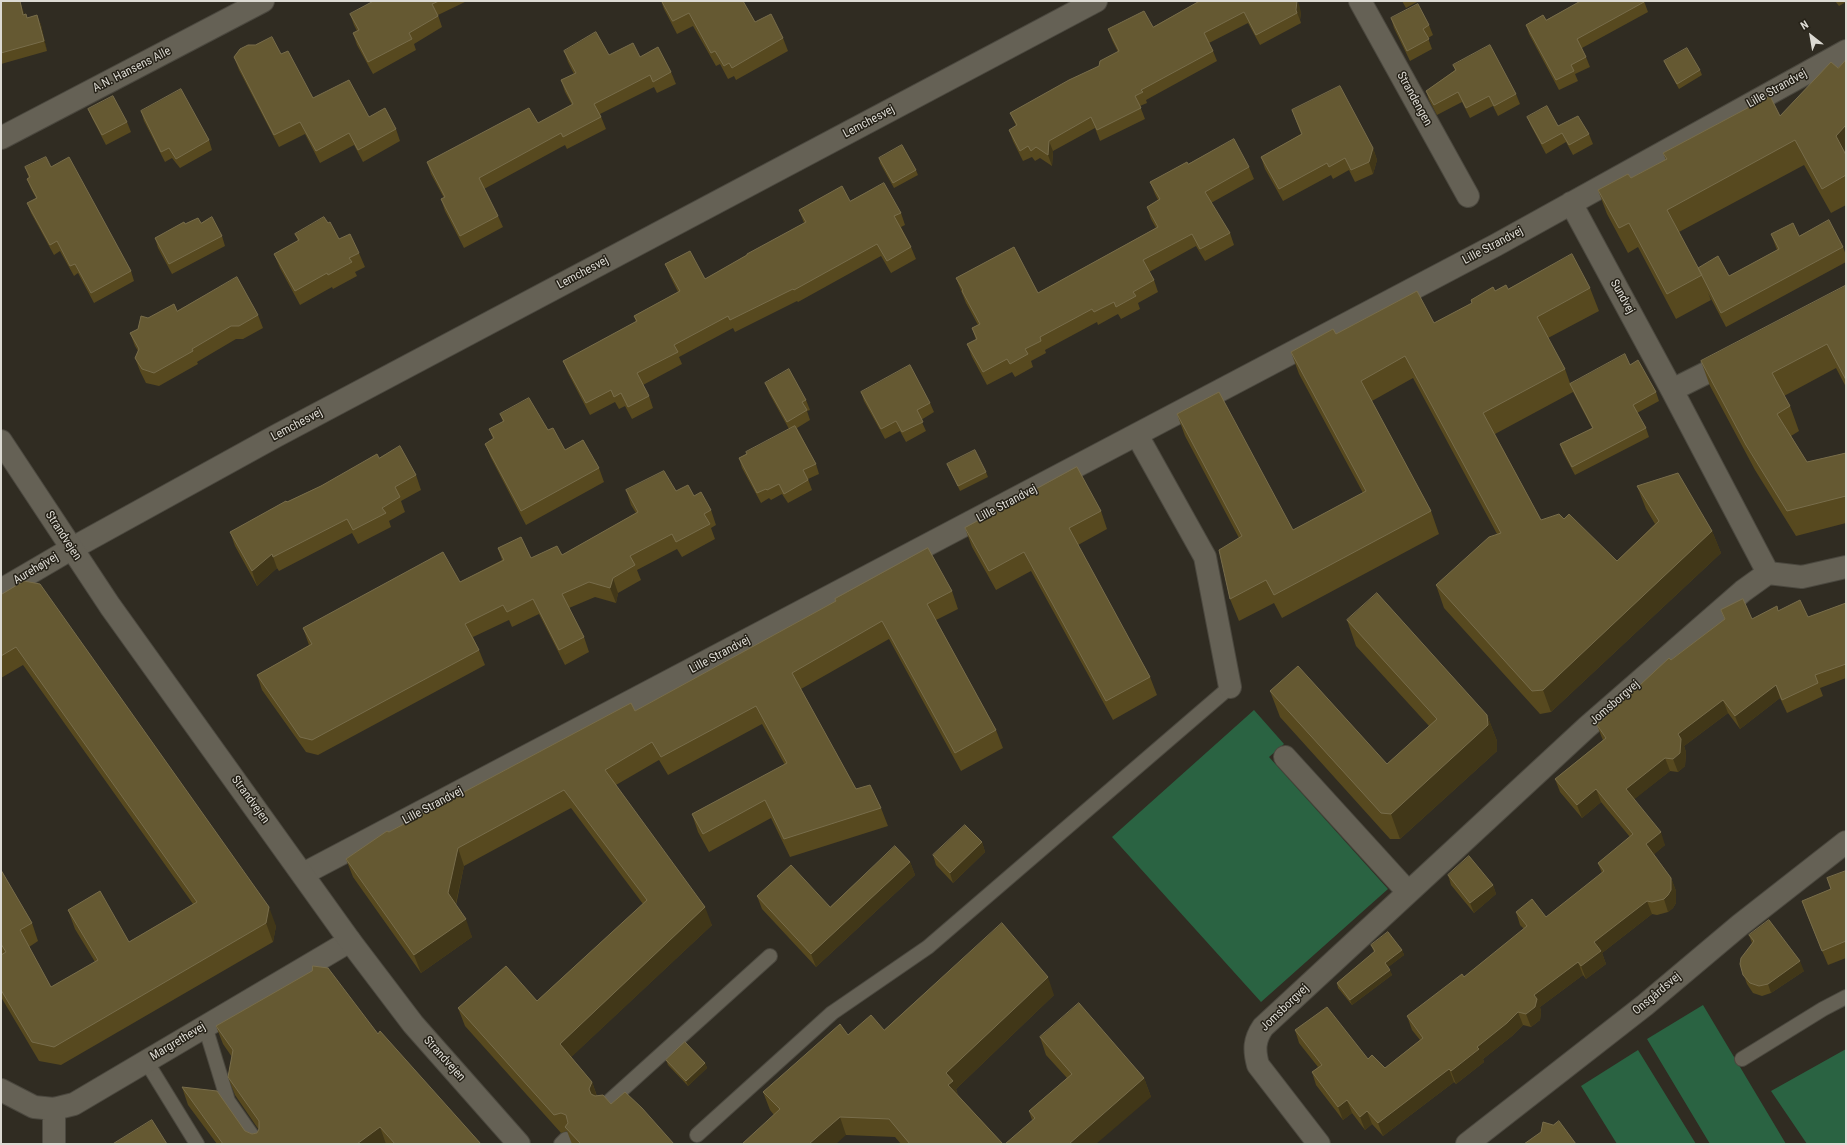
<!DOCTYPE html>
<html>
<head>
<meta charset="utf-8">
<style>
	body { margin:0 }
	#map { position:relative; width:1847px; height:1145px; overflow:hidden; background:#302c22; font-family:"Roboto Condensed",sans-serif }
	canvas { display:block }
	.frame { position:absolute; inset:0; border:2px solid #dcdad3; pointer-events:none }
	.north { position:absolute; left:1791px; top:16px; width:40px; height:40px; -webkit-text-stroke:3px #262218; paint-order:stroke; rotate:329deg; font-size:11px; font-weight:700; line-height:16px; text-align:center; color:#dcdad3 }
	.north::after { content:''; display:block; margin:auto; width:14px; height:18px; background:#dcdad3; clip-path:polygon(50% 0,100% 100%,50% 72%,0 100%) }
</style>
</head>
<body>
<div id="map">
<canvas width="1847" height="1145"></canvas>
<div class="frame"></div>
<div class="north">N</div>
</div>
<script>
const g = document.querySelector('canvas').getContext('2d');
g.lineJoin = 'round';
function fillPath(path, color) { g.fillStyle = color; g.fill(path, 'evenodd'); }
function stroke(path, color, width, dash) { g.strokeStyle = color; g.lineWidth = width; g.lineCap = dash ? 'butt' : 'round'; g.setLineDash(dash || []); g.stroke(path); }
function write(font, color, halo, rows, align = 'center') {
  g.font = font + ' "Roboto Condensed",sans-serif'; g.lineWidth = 3; g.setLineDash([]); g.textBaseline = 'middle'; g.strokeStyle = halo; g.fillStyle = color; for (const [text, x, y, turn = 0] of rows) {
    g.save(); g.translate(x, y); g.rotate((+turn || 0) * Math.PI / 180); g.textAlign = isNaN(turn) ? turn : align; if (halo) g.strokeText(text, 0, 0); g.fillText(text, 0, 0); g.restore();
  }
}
const green = new Path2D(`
	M1254,710l30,34 -15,13 119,132 -127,113 -149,-165z
	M1703,1005l83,139h-76l-63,-105z
	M1846,1049v95h-39l-36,-53z
	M1638,1050l58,94h-79l-36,-58z`);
const lane = new Path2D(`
	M205,1026l23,75 30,43
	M1742,1059l81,-50 23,-12
	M146,1061l51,83
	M604,1106l166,-150
	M697,1135l135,-122 96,-66 302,-260
	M561,1144l5,-5`);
const street = new Path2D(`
	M1360,1l108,195
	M1,138l262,-137
	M1571,203l101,187 96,183
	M1672,390l60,-30
	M1137,435l68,122 25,130
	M1,590l70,-41 205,-113 820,-435
	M1285,757l123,135
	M303,874l1193,-629 350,-194
	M1,1090l33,17 20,2 20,-5 276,-163
	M54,1144v-35
	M1319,1144l-61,-79c-4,-15 -4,-25 5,-38l324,-300 156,-136 25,-18 34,4 44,-10
	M1467,1144l178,-139 95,-80 106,-83`);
const secondary = new Path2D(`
	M1,441l109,165 240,335 63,83 106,120`);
const wall = new Path2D(`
	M1,1h19l4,13 4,4 9,-3 4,10 6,26 -46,13z
	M374,1h93l-29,14 4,12 -28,17 2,6 -43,24 -16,-29 -4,-12 4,-2 -3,-6 -4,-11z
	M661,1h82l12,21 28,16 5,13 -52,29 -2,-4 -6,3 -8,-15 -4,2 -23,-40 -16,8 -13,-25z
	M1200,1l101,11 -1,8 1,3 -41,22 -12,-22 -39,20 4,8 4,10 -71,39 1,3 -7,3 5,13 -45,22 -5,-13 -42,23 -1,15 -12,-8 -5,3 -3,-4 -9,4 -10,-20 -4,-11 7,-4 -6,-13 89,-47 19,-14 -6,-12 -4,-11 45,-2z
	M1402,1h17l-13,7z
	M1644,1l4,11 -66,36 4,9 4,10 -15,7 3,7 -19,9 -30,-56 -3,-9z
	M1835,1h11v1l-7,4z
	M1391,18l38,7 4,10 -5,3 4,11 -22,12 -16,-33z
	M564,51l45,4 31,2 31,15 5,12 -19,9 -3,-6 -54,27 6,15 -39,20 -2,-4 -81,44 14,27 5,11 -39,21 -19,-37 -4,-12 3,-1 -13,-24 -4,-12 111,-39 34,-18 -7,-13 -4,-12 13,-6 -6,-12z
	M281,54l32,44 56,19 27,12 4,12 -37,21 -9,-17 -34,18 -15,-29 -26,13 -40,-77 -5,-13z
	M1846,60v145l-15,8 -27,-48 -125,67 19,36 31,8 48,-26 -6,-16 28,2 44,11 3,8v7l-120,65 -18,-34 3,7 -35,19 -38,-72 -10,6 -21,-39 -9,-24 33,-12 35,-18 -3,-7 117,-37 58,-48z
	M1664,61l36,9 2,5 -23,14 -13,-23z
	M1453,65l63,29 4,10 -22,12 -5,-10 -23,12 -8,-16 -25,13 -8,-15 -3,-9 29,-21z
	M88,109l39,13 4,10 -25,13 -14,-27z
	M1292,110l81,38 4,12 -4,14 -18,8 -6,-12 -16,9 -2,-4 -48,26 -18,-32 -4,-12 40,-23z
	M141,111l68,29 3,10 -32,18 -8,-10 -7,4 -21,-41z
	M1527,117l62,17 4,10 -20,11 -7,-13 -20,12 -15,-28z
	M879,158l37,12 2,5 -24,13 -14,-25z
	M1188,164l61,3 5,12 -43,24 19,30 4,12 -29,16 -9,-15 -47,26 5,8 4,12 -20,11 2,6 -19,10 -3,-5 -20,11 -1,-3 -52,28 1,3 -15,8 2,6 -18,10 -3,-5 -25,13 -15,-28 -5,-13 9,-4 -4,-12 6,-3 -12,-22 -10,-25 82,15 118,-65 -5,-9 -4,-12 11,-7 -3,-6 -5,-12z
	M25,167h26l80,104 3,10 -40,22 -16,-30 -4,3 -14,-25 -6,4 -23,-42 -4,-10 9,-5 -5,-9 -4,-10 2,-1z
	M850,201l51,12 4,12 -4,2 10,20 5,12 -25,14 -10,-17 -83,46 -1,-1 -62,31 -2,-4 -54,29 3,7 -39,21 6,11 4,12 -21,11 -7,-13 -6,3 -4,-7 -25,13 -22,-42 -5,-12 73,-39 -2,-6 44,-24 -8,-16 -5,-12 40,15 99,-56 -5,-13z
	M201,223l21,13 3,10 -53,28 -14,-26 -3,-10z
	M328,223l11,16 20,14 6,14 -10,5 2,4 -24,13 -1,-2 -32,18 -20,-37 -6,-14 24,-13 -3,-7z
	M1590,288l9,23 -51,27 17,31 5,14 60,-18 26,27 3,9 -22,12 9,15 3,9 -74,38 -12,-22 -3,-9 32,-16 -19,-36 -78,42 46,86 23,-1 53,42 38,-37 -9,-15 -9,-23 75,45 9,22 -170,159 -11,2 -96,-106 -8,-23 61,-51 -84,-156 -41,23 59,110 8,23 -157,84 -8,-15 -35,18 -9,-22 9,-61 -54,-102 -8,-22 116,116 70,-37 -64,-119 -8,-22 45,-18 98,-11 38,-20 -1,-3 24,-9 13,-2z
	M1846,288v99l-10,-19 -52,28 6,10 9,25 -8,5 16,26 39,-9v70l-50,13 -41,-66 -45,-84 -9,-25z
	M177,311l81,4 5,13 -20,11h-7l-39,23 1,2 -39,22 -13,-3 -6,-12 -5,-13 3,-7 -3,-5 -5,-13 8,-4 10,-11z
	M765,383l41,17 4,10 -3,1 3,9 -13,8 19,36 3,10 -11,5 4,11 -24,13 -6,-9 -11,6 -2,-2 -8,5 -19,-35 -3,-10 50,-29 -20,-36z
	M861,392l69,11 4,9 -13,8 5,11 -20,11 -6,-11 -15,8 -21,-38z
	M500,414l48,16 17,20 34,18 5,14 -78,43 -35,-67 -6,-14 8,-5 -4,-10 14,-7z
	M379,458l37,17 5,15 -20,11 4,11 -16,9 2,6 -33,17 -6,-11 -73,38 -2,-3 -20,18 -22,-40 -5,-14 57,-30z
	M947,464l39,8 2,5 -28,14z
	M626,490l50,1 18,5 17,14 5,15 -5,3 4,11 -33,18 -5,-8 -40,21 4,10 -23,13 -2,10 -21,-6 -26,11 15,29 5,15 -24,13 -26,-51 -27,13 -3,-7 -36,17 6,13 6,15 -167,90 -12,-3 -44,-62 -5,-15 52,-30 -6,-17 157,-46 42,-22 -4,-12 33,10 31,-3 74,-42 -5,-8z
	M1101,511l6,18 -29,16 72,132 7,18 -44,25 -82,-149 -35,19 -24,-43 -7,-19z
	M952,591l6,18 -22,11 60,110 7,18 -42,23 -72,-132 -88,50 55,100 25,19 7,18 -98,31 -19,-39 -62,34 -11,-20 -6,-18 93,-49 -23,-41 -94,51 -9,-15 -43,25 96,140 -141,132 21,25 5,14 77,48h-102l-5,-13 -6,2 -96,-107 -7,-18 79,-7 106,-97 -72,-96 -107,58 -8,39 16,32 -51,36 -68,-96 -7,-18 43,-27 246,-121z
	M1,595l275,331 -3,16 -212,123 -22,-4 -38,-64v-42l1,-1 -1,-2v-82l31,53 6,18 -9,6 22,40 44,-25 -20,-33 -7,-19 61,32 64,-38 -170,-239 -22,13z
	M1846,603v75l-26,10 3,8 -36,17 -7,-15 -40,31 -12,-16 -44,33 2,6 -1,14 -7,6 -8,-1 -36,28 31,46 -11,9 17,24 5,13v12l-3,5 -5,4 -11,3 -5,-1 -50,39 4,11 -20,15 -3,-4 -43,32 1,5 -1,8 -9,7 -8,-2 -11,11 -29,23 1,3 -28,22 -2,-2 -71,54 -11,-12 -7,6 -13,-17 -9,7 -27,-35 -4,-13 6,-5 -19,-24 -4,-13 73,29 17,9 35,-28 -8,-10 -5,-14 57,-39 60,-48 -4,-4 -4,-13 30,5 56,-44 -4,-10 32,-26 -29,-35 -19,16 -22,-26 -5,-13 48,-39 -1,-2 -5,-13 74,-65 54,-40 -4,-10 31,9 26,-8 30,6z
	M1347,620l140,95 10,26v10l-97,88h-10l-110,-122 -10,-26 117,73 42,-38 -73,-80z
	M982,842l3,10 -32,31 -17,-18 -3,-10z
	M910,862l5,13 -99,92 -54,-58 -5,-13 73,11z
	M1846,871v87l-18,7 -21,-50 -5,-14 29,-12 -4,-11z
	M1448,875l45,10 3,9 -22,19 -23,-28z
	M1749,935l55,36 -33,22 -9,3 -9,-3 -6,-9 -7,-20 12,-21z
	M1371,945l31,5 2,5 -16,12 4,8 -40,30 -14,-17 -1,-5 37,-31z
	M1054,995l-98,94 2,6 45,49h-102l-6,-7 -49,-2 -72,-20 -4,-5 -7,-18 85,-57 36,-5z
	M216,1026l162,8 103,110h-264l-29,-39 -6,-18 63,44 7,3 5,-1 2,-3 -24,-35 -7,-18 4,-20 -9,-13z
	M1040,1037l104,41 7,19 -119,23 -3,-9 38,-33 -21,-23z
	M666,1060l39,3 2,5 -19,18 -20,-21z`);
const shadedWall = new Path2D(`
	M20,1l7,23 -4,-9z
	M1298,1l3,11 -1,8 -4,-10z
	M37,15l4,10 6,26 -3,-10z
	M1846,125v34l-10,-23z
	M1049,141l4,10 -1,15 -4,-11z
	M1373,148l4,12 -4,14 -4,-12z
	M1712,531l9,22 -170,159 -8,-22z
	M272,554l5,14 -20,18 -5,-15z
	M613,578l5,15 -2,10 -6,-15z
	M1776,685l4,13 -40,31 -5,-13z
	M1723,700l5,13 -44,33 2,6 -1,14 -7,6 -5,-13 5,-25z
	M1487,715l10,26v10l-97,88 -9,-25z
	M1665,758l5,13 -39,31 -5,-13z
	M1596,789l5,13 -19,16 -5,-13z
	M1661,832l4,13 -14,12 -5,-13z
	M982,842l3,10 -32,31 -3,-10z
	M458,848l6,18 -10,45 -6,-18z
	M910,862l5,13 -99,92 -5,-13z
	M1671,878l5,13v12l-3,5 -5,4 -4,-13z
	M1493,885l3,9 -22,19 -4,-10z
	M1647,901l5,13 -50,39 4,11 -20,15 -5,-13 13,-24z
	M269,907l7,19 -3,16 -7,-19z
	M705,907l7,18 -146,137 -6,-18z
	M466,919l6,18 -51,36 -7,-18z
	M1402,950l2,5 -17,13 -2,-5z
	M1800,961l4,10 -33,22 -3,-9z
	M1578,962l5,13 -43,32 1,5 -1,8 -9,7 -5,-13 8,-19z
	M1390,970l2,5 -40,30 -2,-5z
	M1048,977l6,18 -98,94 3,10 -11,-14 -2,-12z
	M1518,1012l5,13 -11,11 -29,23 1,3 -28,22 -5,-13 26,-24z
	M705,1063l2,5 -19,18 -2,-5z
	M1449,1069l5,13 -71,54 -5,-13z
	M1144,1078l7,19 -55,47h-27z
	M592,1082l6,18 -2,7 -7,-18z
	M1347,1100l5,13 -9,7 -5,-13z
	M1367,1111l5,13 -7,6 -5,-13z
	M840,1117l6,18 -10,9h-27z
	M380,1127l6,17h-29z`);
const building = new Path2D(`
	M1,1h19l3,14 3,-1 1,4 10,-3 7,26 -43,12z
	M374,1h65l-7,3 6,12 -29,17 3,6 -44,23 -15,-29 6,-3 -9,-16z
	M662,1h81l12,21 16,-8 12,24 -51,30 -3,-5 -5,3 -9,-15 -4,2 -22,-40 -16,8z
	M1200,1h97l-1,9 1,3 -41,22 -12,-23 -40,21 9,18 -72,39 2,2 -8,4 6,12 -44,22 -6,-13 -42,24 -1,14 -12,-8 -5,4 -3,-5 -8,5 -11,-21 8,-5 -7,-12 59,-33 30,-14 1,-5 19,-10 -11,-22 36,-18 9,16z
	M1581,1h63v1l-67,37 9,18 -15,8 3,6 -18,9 -30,-55 17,-10 3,5z
	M1418,4l11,21 -6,4 6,10 -22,12 -16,-33z
	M596,32l13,23 24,-12 7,14 18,-10 13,25 -18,10 -3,-7 -56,29 7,13 -38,20 -2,-4 -82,45 19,38 -38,20 -19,-37 4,-2 -18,-35 102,-54 9,15 35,-19 -12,-24 15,-7 -12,-22z
	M272,37l9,17 7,-3 25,47 36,-18 20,37 16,-9 11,21 -38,21 -9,-17 -33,18 -16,-29 -26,13 -40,-78 6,-8 8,-4h7z
	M1490,45l26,49 -22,12 -5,-10 -23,12 -8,-16 -24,13 -8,-14 30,-21 -3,-5z
	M1687,48l13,22 -23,14 -13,-23z
	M1846,60v65l-10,11 10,19v20l-24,14 -27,-49 -128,70 35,65 -35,19 -38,-71 -10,5 -21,-38 30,-16 3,4 36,-19 -4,-6 107,-57 10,20 51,-54 7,6z
	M1340,86l33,62 -4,14 -18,8 -6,-12 -16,9 -2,-4 -48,26 -18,-32 41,-23 -10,-24z
	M181,89l28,51 -33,19 -7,-11 -8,4 -20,-41z
	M113,96l14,26 -25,13 -14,-26z
	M1547,106l11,20 20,-10 11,18 -20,11 -7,-12 -20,11 -15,-27z
	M1234,139l15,28 -44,25 25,41 -30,16 -8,-15 -49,26 11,20 -21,12 3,4 -20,11 -2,-5 -20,10 -2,-3 -52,28 1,4 -16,8 3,5 -18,10 -3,-5 -24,13 -16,-28 10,-5 -5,-11 8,-4 -18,-33 1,-1 -7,-12 58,-31 24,46 120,-66 -11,-20 13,-8 -10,-17 37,-20 1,2z
	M902,145l14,25 -23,13 -14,-25z
	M46,157l5,10 18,-10 62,114 -40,22 -16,-29 -5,2 -13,-25 -7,4 -23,-42 10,-5 -10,-19 3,-2 -5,-10z
	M884,183l17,30 -7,3 17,31 -24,14 -10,-17 -83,46 -1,-1 -63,31 -2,-4 -54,29 4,7 -41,21 12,23 -21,11 -7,-14 -7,4 -3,-7 -25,13 -23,-42 74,-40 -3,-5 46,-25 -15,-27 25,-13 15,28 42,-24v-1l59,-32 -7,-12 43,-24 8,15z
	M212,217l10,19 -53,28 -14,-26 29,-16 1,2 13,-6 3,5z
	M324,217l4,6 2,-1 9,17 11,-5 9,19 -10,5 3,4 -24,13 -1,-2 -32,18 -21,-37 25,-14 -4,-6z
	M1829,220l14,27 -122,66 -23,-45 20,-12 11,20 50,-27 -8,-15 22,-11 6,13z
	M1572,254l18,34 -53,29 28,52 -82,44 58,107 18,-6 5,5 5,-5 48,47 42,-40 -22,-35 41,-13 34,58 -169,159 -11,1 -96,-106 53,-48 12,-4 -96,-177 -44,25 70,130 -157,84 -8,-15 -36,19 -11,-49 23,-14 -65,-122 42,-22 74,138 73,-39 -75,-139 42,-23 3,5 81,-43 17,32 38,-20 -1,-3 22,-13 2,4 11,-6 2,4z
	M237,277l21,38 -19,11h-8l-39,23 1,2 -39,22 -12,-4 -7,-11 4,-9 -9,-16 8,-4 3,-13 7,2 26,-14 3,7z
	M1845,286l1,2v92l-19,-36 -55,29 18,33 -13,8 30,48 39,-9v43l-59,15 -41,-66 -45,-84z
	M1625,354l5,11 8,-5 18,32 -23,13 13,23 -74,39 -12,-23 33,-16 -23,-44z
	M910,365l20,38 -13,7 6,12 -21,10 -6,-11 -15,8 -20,-37z
	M789,369l17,31 -4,2 5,8 -20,12 -22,-39z
	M529,398l19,32 5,-2 12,22 18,-10 16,28 -78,43 -36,-67 9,-6 -5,-9 15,-8 -4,-7z
	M795,426l21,38 -13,6 5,10 -24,14 -5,-10 -12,6 -1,-1 -9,4 -18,-35 8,-4 -1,-2z
	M400,446l16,29 -21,12 5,10 -18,11 4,5 -33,17 -6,-11 -74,38 -1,-3 -20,17 -22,-39 56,-31 1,1 34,-16 56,-32 2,4z
	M975,450l11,22 -28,14 -11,-22z
	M1077,467l24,44 -32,17 81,149 -44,24 -82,-149 -35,19 -24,-43z
	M664,471l12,20 12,-6 6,11 7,-4 10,18 -7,4 6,10 -34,18 -4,-8 -42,22 5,9 -22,13 -3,10 -21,-6 -27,12 22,43 -25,13 -26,-51 -26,13 -4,-7 -38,19 14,26 -167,90 -12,-3 -43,-62 55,-31 -9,-16 140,-76 17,30 44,-22 -6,-12 23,-11 10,21 26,-12 5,9 76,-43 -12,-22z
	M928,548l24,43 -25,13 69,126 -41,23 -73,-132 -90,52 64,116 14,-4 11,23 -97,31 -19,-39 -62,34 -11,-20 95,-51 -31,-57 -95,51 -9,-15 -47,28 100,137 -145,137 32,38 -3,7 2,5 4,2 8,-1 8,9 14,-12 17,16 32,36h-93l-16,-17 3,-4 -2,-8 -5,-2 -7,2 -96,-107 48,-42 31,35 110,-101 -83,-110 -106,58 -10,45 18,26 -52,36 -68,-96 41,-28 2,1 242,-129 4,8 201,-110 -1,-2z
	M24,581l16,3 229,323 -3,16 -212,124 -22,-5 -31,-52v-35l5,-3 -5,-8v-74l31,53 -12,7 31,57 47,-27 -30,-50 32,-19 29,51 68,-40 -181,-255 -15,9v-61z
	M1377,593l110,122 1,10 -97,89 -10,-1 -111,-122 28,-25 89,98 50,-45 -90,-99z
	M1743,599l9,20 25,-13 1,5 22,-11 8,17 38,-14v61l-31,11 3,8 -36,17 -6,-15 -41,31 -12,-16 -45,34 3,5 -1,14 -7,6 -8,-1 -39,31 35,43 -15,12 25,34v12l-3,5 -4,4 -12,3 -5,-1 -53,41 7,9 -20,15 -3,-4 -44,33 3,4 -2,8 -9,7 -8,-2 -11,11 -30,24 2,2 -28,22 -2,-2 -71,54 -11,-12 -7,6 -13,-17 -9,7 -26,-35 10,-7 -27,-35 32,-23 41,52 4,-4 13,13 38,-30 -16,-22 55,-42 2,3 63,-51 -11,-14 16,-13 14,18 58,-46 -6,-8 35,-29 -37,-45 -19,16 -22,-26 51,-41 -9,-13 72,-67 2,2 54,-41 -4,-9z
	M965,825l17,17 -32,31 -17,-18z
	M895,846l15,16 -99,92 -54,-58 34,-31 39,42z
	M1469,856l24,29 -23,18 -22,-28z
	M1846,871v70l-24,10 -20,-50 29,-12 -4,-11z
	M1769,920l31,41 -32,23 -9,2 -9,-3 -7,-8 -3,-11 1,-6 13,-17 -5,-6z
	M1002,923l46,54 -102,96 7,8 -5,4 55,59h-93l-21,-25 -49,-2 -31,27h-67l38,-35 -17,-17 77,-68 8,11 23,-20 13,15z
	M1388,932l14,18 -17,13 5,7 -40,30 -13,-17 38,-32 -4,-6z
	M313,966l15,2 50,66 2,-3 101,113h-86l-15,-17 -23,17h-134l-41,-57 35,4 28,40 7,3 5,-1 2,-4v-8l-31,-44 5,-27 -17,-24 96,-55z
	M1079,1003l65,75 -75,66h-64l30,-26 -6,-7 43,-37 -32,-37z
	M685,1042l20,21 -19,18 -20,-21z
	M152,1120l15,24h-54z
	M1559,1121l17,23h-52l17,-12 2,-10 10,3z`);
const streetNames = [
	["A.N. Hansens Alle",132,70,-27],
	["Lille Strandvej",1777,89,-29],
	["Strandengen",1414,99,61],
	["Lemchesvej",869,122,-28],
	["Lille Strandvej",1493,246,-28],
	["Lemchesvej",583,273,-28],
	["Sundvej",1622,297,61],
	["Lemchesvej",297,425,-28],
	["Lille Strandvej",1007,504,-28],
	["Strandvejen",63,536,57],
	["Aurehøjvej",36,569,-31],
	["Lille Strandvej",720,655,-28],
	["Jomsborgvej",1615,703,-41],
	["Strandvejen",250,800,54],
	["Lille Strandvej",433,806,-28],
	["Onsgårdsvej",1657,994,-40],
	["Jomsborgvej",1285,1008,-44],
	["Margrethevej",178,1042,-31],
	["Strandvejen",444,1059,48]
];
fillPath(green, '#2a6342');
stroke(lane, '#4b483f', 16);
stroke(street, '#4b483f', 24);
stroke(secondary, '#4b483f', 24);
stroke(lane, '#656155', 14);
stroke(street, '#656155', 22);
stroke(secondary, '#656155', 22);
fillPath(wall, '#57491f');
fillPath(shadedWall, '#413718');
fillPath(building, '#655932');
stroke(building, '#786d4b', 1);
write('12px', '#dcdad3', '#262218', streetNames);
</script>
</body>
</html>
